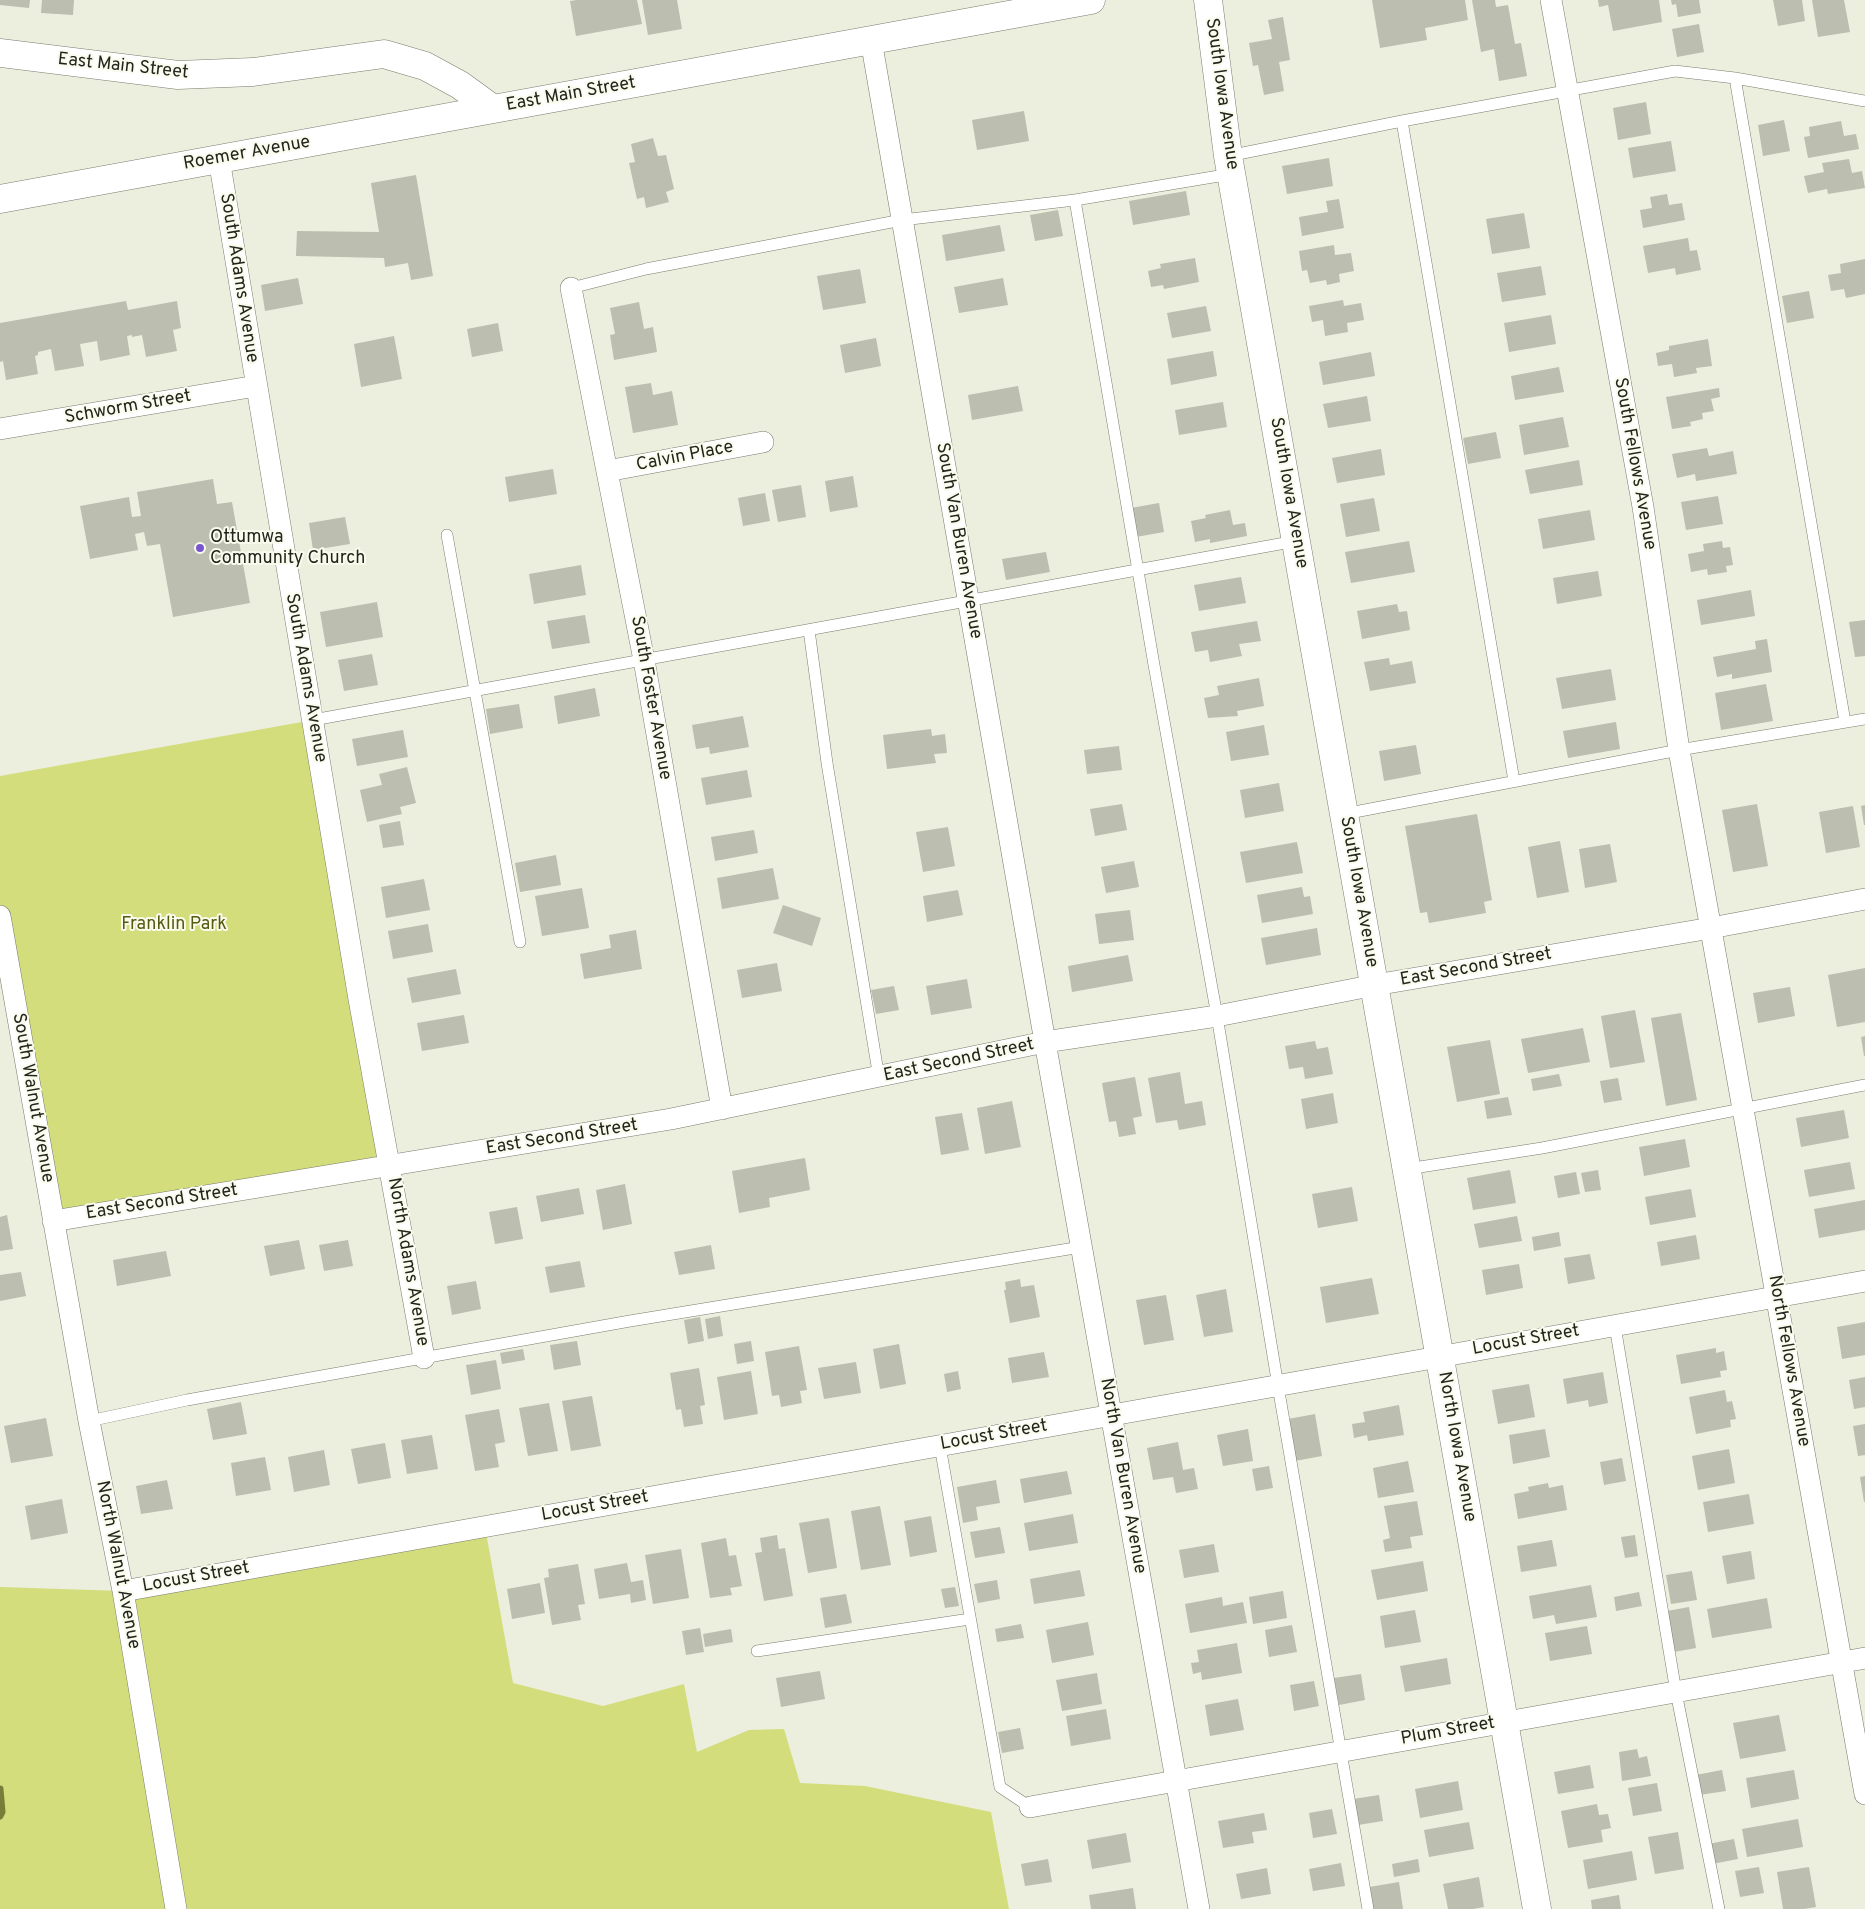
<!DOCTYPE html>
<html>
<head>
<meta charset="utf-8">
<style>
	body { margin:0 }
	canvas { display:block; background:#eceede }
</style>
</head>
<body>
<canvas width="1865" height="1909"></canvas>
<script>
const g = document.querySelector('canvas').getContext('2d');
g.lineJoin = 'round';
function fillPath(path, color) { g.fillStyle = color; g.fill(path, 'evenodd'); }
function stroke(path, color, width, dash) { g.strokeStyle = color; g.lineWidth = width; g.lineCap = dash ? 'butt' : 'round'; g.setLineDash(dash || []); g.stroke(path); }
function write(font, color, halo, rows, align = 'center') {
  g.font = font + ' Overpass,sans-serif'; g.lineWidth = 4; g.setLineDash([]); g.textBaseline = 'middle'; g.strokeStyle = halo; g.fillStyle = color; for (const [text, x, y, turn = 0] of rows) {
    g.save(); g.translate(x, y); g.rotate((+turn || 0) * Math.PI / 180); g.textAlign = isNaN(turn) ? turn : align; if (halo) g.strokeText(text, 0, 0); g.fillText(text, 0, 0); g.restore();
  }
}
const green = new Path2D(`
	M313,720l76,446 -336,55 -53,-305v-140z
	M485,1527l28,156 90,23 81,-22 13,68 52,-22 35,-1 16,54 65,3 126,26 18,97h-1009v-322l123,4z`);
const stream = new Path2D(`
	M0,1789l2,23 -2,4`);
const building = new Path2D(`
	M0,0h30l-1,8 -29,-3z
	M42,0h32l-1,15 -32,-2z
	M577,0h60l5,24 -66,12 -6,-35z
	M642,0h35l5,29 -34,6z
	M1372,0h93l3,20 -43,8 2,12 -47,8z
	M1472,0h23l1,7 12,-2 7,39 6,-1 6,33 -28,5 -5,-32 -13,3z
	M1598,0h61l3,22 -49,9 -5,-26 -9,2z
	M1671,0h28l2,13 -23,4 -2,-13 -4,1z
	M1773,0h29l3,21 -27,5z
	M1812,0h32l6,32 -32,5z
	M1283,17l7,43 -11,2 5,29 -20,4 -6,-30 -5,1 -4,-23 23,-4 -4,-19z
	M1699,24l5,28 -27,5 -5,-28z
	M1646,102l5,32 -33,6 -5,-32z
	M1024,111l5,30 -52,9 -5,-30z
	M1784,120l6,31 -27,5 -5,-31z
	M1841,121l3,15 12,-2 3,15 -51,9 -4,-21 6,-1 -1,-9z
	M653,138l5,18 8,-1 8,34 -8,3 3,10 -23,6 -2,-11 -7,2 -8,-36 6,-1 -4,-18z
	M1671,141l5,30 -43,7 -5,-30z
	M1329,158l4,28 -46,8 -5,-28z
	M1849,159l3,14 10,-2 3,17 -37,6 -1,-5 -19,4 -4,-17 20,-4 -2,-9z
	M416,175l17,101 -22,4 -3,-17 -23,4 -1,-9 -88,-2 1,-25 82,1 -8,-49z
	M1186,191l4,24 -57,10 -4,-24z
	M1667,194l2,11 13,-2 3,17 -42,8 -3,-18 12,-2 -2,-11z
	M1339,199l5,29 -42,8 -3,-19 29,-5 -2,-11z
	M1058,210l5,26 -28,5 -5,-26z
	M1524,213l6,35 -38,6 -6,-35z
	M1000,225l5,26 -59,10 -4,-26z
	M1688,238l2,13 7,-1 4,20 -25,5 -1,-7 -27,5 -5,-27z
	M1334,245l1,10 16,-2 3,18 -15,3 1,8 -13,3 -1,-5 -16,3 -3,-13 -5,1 -3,-20z
	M1195,258l4,24 -35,7 -1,-4 -12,2 -3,-16 13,-3 -1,-4z
	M1865,259v35l-19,4 -2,-9 -13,2 -3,-16 13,-2 -1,-9z
	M1541,266l5,29 -44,7 -5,-29z
	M860,269l6,34 -43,7 -6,-34z
	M298,278l5,26 -38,7 -4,-26z
	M1003,278l5,27 -49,8 -5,-26z
	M1809,291l5,27 -27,5 -5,-27z
	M1343,300l1,6 17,-3 3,17 -17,3 1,9 -23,4 -2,-16 -11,2 -3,-16z
	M126,301l2,9 49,-9 4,27 -8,2 4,21 -31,6 -4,-22 -10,2v-2l-5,1 3,19 -30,6 -3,-20 -17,3 4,22 -29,5 -4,-22 -13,3v3l-3,1 3,18 -32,6 -3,-19 -3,1v-39z
	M639,302l5,27 9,-2 4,25 -43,8 -4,-25 5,-1 -5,-26z
	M1206,306l5,25 -39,7 -5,-25z
	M1551,315l5,29 -47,8 -5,-29z
	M498,323l5,28 -31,6 -5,-28z
	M394,336l8,43 -41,8 -7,-43z
	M876,338l5,28 -36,7 -5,-28z
	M1708,339l4,27 -16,2 1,5 -23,4 -2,-13 -14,2 -2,-13 13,-3v-4z
	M1213,351l4,25 -46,9 -4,-26z
	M1371,352l4,24 -52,9 -4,-23z
	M1559,367l5,25 -49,8 -4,-24z
	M651,383l2,12 19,-4 6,34 -45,8 -8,-46z
	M1018,386l5,25 -51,9 -4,-25z
	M1719,388l1,9 -9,2 3,12 -12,2 1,6 -13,3 1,4 -19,3 -6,-32z
	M1367,396l4,25 -43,7 -5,-24z
	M1223,402l4,25 -48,8 -4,-25z
	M1563,417l6,30 -45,8 -5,-30z
	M1496,432l5,26 -33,6 -5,-26z
	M1707,448l2,8 24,-5 4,23 -41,7 -1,-7 -18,4 -5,-24z
	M1381,449l4,26 -48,8 -5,-25z
	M1579,460l4,25 -53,9 -5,-24z
	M553,469l4,25 -48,8 -4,-25z
	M853,476l5,31 -28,5 -5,-31z
	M213,479l4,25 15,-2 18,101 -77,14 -13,-73 -13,2 -3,-14 -9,2 3,16 -48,9 -10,-53 49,-9 3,20 9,-1 -4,-24z
	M801,485l5,32 -28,5 -6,-32z
	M765,493l5,28 -27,5 -5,-28z
	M1718,496l5,28 -37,6 -5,-28z
	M1374,498l6,33 -34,6 -6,-33z
	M1159,503l5,29 -28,5 -5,-29z
	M1230,510l3,15 12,-2 2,13 -37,7v-4l-15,3 -4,-21 15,-3 -1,-3z
	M1590,510l5,30 -52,9 -5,-30z
	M345,517l5,27 -37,6 -4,-27z
	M1409,541l6,31 -64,11 -6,-31z
	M1722,541l1,7 7,-1 3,18 -7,1 1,6 -19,3 -1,-6 -16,3 -3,-18 16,-3 -1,-7z
	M1046,552l4,20 -44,8 -4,-21z
	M581,565l5,30 -52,9 -5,-30z
	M1598,571l4,25 -45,8 -4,-26z
	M1241,577l5,26 -47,8 -5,-26z
	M1751,590l4,26 -54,9 -4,-25z
	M377,602l6,35 -57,10 -6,-35z
	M1397,604l2,8 8,-1 3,19 -48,9 -5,-28z
	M585,615l5,28 -38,6 -5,-28z
	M1865,620v36l-10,1 -6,-35z
	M1257,621l4,20 -22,3 3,12 -32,6 -2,-12 -13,2 -4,-20z
	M1767,639l5,33 -40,7v-5l-15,3 -4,-20 43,-8 -1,-8z
	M372,654l6,31 -34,6 -6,-31z
	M1389,658l1,7 22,-4 4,22 -46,8 -6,-29z
	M1611,669l5,31 -54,9 -6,-31z
	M1259,678l5,28 -27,5 1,5 -30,2 -4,-20 15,-3 -2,-9z
	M1766,684l7,37 -52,9 -6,-37z
	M595,688l5,28 -42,8 -4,-28z
	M519,704l4,24 -33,6 -4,-25z
	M743,716l6,31 -39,7 -1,-7 -13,2 -4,-24z
	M1616,722l4,27 -52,9 -5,-27z
	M1264,725l5,30 -38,6 -5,-29z
	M931,729l1,7 13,-2 2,19 -13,1 2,9 -49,6 -4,-34z
	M403,730l5,27 -51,9 -5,-27z
	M1416,745l5,29 -37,7 -5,-30z
	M1119,746l3,24 -35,4 -3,-24z
	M407,767l9,36 -16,4 2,7 -35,8 -7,-32 22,-5 -3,-11z
	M747,770l5,27 -46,8 -5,-27z
	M1279,783l5,28 -39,7 -5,-28z
	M1122,804l5,26 -32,6 -5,-27z
	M1757,804l11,62 -35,6 -11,-62z
	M1865,805v20h-1l-3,-19z
	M1853,806l7,41 -34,6 -7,-41z
	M1477,814l15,86 -8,2 2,11 -57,10 -2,-11 -7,1 -15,-87z
	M400,821l4,24 -21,3 -4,-23z
	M948,827l7,39 -32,6 -7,-40z
	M754,830l4,23 -43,8 -4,-24z
	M1560,841l9,51 -32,6 -9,-51z
	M1297,842l6,31 -57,10 -6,-31z
	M1610,844l7,38 -32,6 -6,-39z
	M556,855l5,30 -41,7 -5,-29z
	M1134,861l5,26 -33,6 -5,-26z
	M773,868l6,31 -57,10 -5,-31z
	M424,879l6,31 -44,8 -5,-31z
	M1302,887l2,10 6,-1 3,18 -51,9 -5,-28z
	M582,888l7,40 -47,8 -7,-40z
	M958,890l5,25 -36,7 -4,-26z
	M783,905l38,13 -9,28 -39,-13z
	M1130,910l4,30 -35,4 -4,-30z
	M428,924l5,28 -40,7 -5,-28z
	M1317,928l4,27 -55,10 -5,-27z
	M636,930l6,39 -58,10 -4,-25 31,-6 -2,-13z
	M1128,955l5,26 -61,11 -4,-26z
	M777,963l5,28 -40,7 -5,-28z
	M1865,968v54l-28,5 -9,-52z
	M456,969l5,25 -49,9 -5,-25z
	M967,979l5,29 -41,7 -5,-29z
	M894,986l5,24 -23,4 -5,-24z
	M1790,987l5,29 -37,7 -5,-30z
	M1635,1010l10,52 -35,6 -9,-52z
	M1681,1013l16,87 -31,6 -15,-88z
	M464,1015l5,28 -47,8 -5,-28z
	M1583,1028l7,34 -62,11 -7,-34z
	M1865,1036v20h-1l-3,-19z
	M1490,1040l10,54 -43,8 -10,-55z
	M1315,1041l2,8 11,-2 5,27 -28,5 -2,-12 -14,2 -4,-23z
	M1180,1072l5,32 17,-3 4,24 -27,5 -2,-10 -21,3 -8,-45z
	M1559,1074l3,12 -29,5 -2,-12z
	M1135,1077l7,39 -9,2 3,16 -17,3 -3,-16 -7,1 -7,-39z
	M1618,1078l4,22 -18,3 -4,-22z
	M1333,1093l5,30 -32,6 -5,-30z
	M1508,1097l4,18 -25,4 -3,-18z
	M1012,1101l9,46 -36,7 -8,-46z
	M1844,1110l5,28 -48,9 -5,-29z
	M962,1113l7,37 -28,5 -6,-38z
	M1685,1139l5,28 -46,9 -5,-29z
	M805,1158l5,32 -41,8 1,9 -31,6 -7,-42z
	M1850,1162l5,27 -46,8 -5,-27z
	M1510,1170l6,33 -43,7 -6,-32z
	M1598,1170l3,20 -16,2 -4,-19z
	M1576,1172l4,22 -22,4 -4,-22z
	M625,1184l7,40 -29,6 -7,-40z
	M1352,1187l6,34 -40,7 -6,-34z
	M579,1188l5,26 -43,8 -5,-26z
	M1691,1189l5,28 -46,8 -5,-28z
	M1865,1200v30l-46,8 -5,-29z
	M517,1207l6,32 -28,5 -6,-32z
	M7,1215l6,34 -13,2v-34z
	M1517,1216l5,25 -43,7 -5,-24z
	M1559,1232l2,14 -27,5 -2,-14z
	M1696,1235l4,24 -39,7 -4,-24z
	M299,1240l6,29 -35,7 -6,-30z
	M348,1240l5,26 -29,5 -5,-26z
	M711,1245l4,24 -36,6 -5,-23z
	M166,1251l5,25 -54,10 -4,-26z
	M1590,1254l5,25 -27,5 -4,-26z
	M580,1261l5,26 -35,6 -5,-26z
	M1519,1264l4,24 -37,7 -4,-25z
	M21,1272l5,24 -26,5v-26z
	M1372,1278l7,36 -53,9 -6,-36z
	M1020,1279l1,8 13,-2 6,32 -30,6 -6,-33h2l-1,-8z
	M476,1281l5,28 -29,6 -5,-29z
	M1226,1289l7,43 -29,5 -8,-42z
	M1166,1295l8,45 -30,5 -8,-45z
	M720,1316l3,20 -15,3 -3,-20z
	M700,1317l4,24 -16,3 -4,-24z
	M1865,1322v33l-23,4 -5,-32z
	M577,1341l4,24 -27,5 -4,-25z
	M751,1341l3,20 -17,3 -3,-20z
	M899,1344l7,40 -26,5 -7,-40z
	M799,1346l8,44 -7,1 2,12 -21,4 -2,-12 -7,1 -7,-44z
	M1716,1348v5l8,-2 3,19 -7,1 1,6 -40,7 -5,-29z
	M523,1349l2,11 -23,4 -2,-11z
	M1044,1352l5,25 -37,6 -4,-25z
	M496,1360l5,29 -30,6 -5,-30z
	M856,1362l5,31 -37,6 -6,-31z
	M699,1368l6,37 -5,1 3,18 -19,3 -3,-18 -5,1 -6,-37z
	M751,1371l7,43 -34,6 -7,-43z
	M958,1371l3,18 -14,3 -3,-18z
	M1603,1372l5,31 -19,4 -1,-7 -21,4 -4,-25z
	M1865,1377v30l-11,2 -5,-29z
	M1529,1384l6,33 -37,7 -6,-34z
	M1725,1390l2,12 5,-1 4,18 -6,1 1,7 -35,7 -7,-37z
	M592,1396l9,50 -30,5 -9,-50z
	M241,1402l6,32 -34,6 -6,-31z
	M549,1403l9,48 -30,5 -9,-48z
	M1399,1405l5,30 -36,6 -1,-6 -13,3 -2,-14 13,-2 -2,-10z
	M499,1409l6,33 -10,2 4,23 -24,4 -10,-56z
	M1315,1414l7,42 -27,5 -7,-42z
	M46,1418l7,38 -42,7 -7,-37z
	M1865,1424v31l-7,1 -5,-30z
	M1248,1429l5,32 -30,5 -6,-31z
	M1545,1429l5,28 -37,7 -4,-29z
	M432,1435l6,34 -31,5 -6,-34z
	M1178,1442l5,28 11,-2 4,21 -22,4 -3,-16 -20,3 -6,-32z
	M385,1443l6,35 -33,6 -7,-35z
	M1729,1449l6,34 -37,7 -6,-34z
	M324,1450l6,35 -36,7 -6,-35z
	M265,1457l6,33 -35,6 -5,-33z
	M1622,1458l4,23 -22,4 -4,-23z
	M1408,1461l6,31 -36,6 -5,-30z
	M1269,1466l4,22 -17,3 -4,-22z
	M1067,1471l5,23 -48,9 -4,-24z
	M1865,1476v26h-1l-4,-25z
	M167,1480l6,29 -32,5 -5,-28z
	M996,1480l4,23 -24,4 2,13 -15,3 -6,-36z
	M1548,1483l1,5 14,-3 4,25 -49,9 -4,-25 15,-3 -1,-4z
	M1749,1494l5,30 -46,8 -5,-30z
	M62,1499l6,34 -37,7 -6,-34z
	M1417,1501l6,34 -13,2 2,11 -27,4 -2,-12 7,-2 -6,-32z
	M880,1506l11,59 -30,5 -10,-59z
	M1073,1514l5,29 -49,8 -5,-28z
	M931,1516l6,36 -27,5 -6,-36z
	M829,1518l8,50 -29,5 -9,-50z
	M1000,1527l5,26 -30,5 -5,-26z
	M777,1535l2,14 6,-1 8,48 -29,5 -9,-48 7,-1 -2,-14z
	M1635,1535l3,21 -13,2 -4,-21z
	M726,1538l3,18 7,-1 6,31 -12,2 2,7 -22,3 -9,-55z
	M1552,1540l5,26 -36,6 -4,-26z
	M1214,1544l5,28 -35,6 -5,-28z
	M681,1549l8,49 -36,6 -8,-49z
	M1751,1551l4,28 -28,5 -5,-28z
	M1423,1561l5,30 -51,9 -6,-30z
	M627,1563l4,19 12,-2 3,20 -15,3 -1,-9 -31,5 -5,-30z
	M578,1564l7,40 -7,1 3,15 -29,5 -8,-47 5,-1 -1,-8z
	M1080,1570l5,26 -51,8 -4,-25z
	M1692,1571l5,29 -26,4 -5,-29z
	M997,1580l3,19 -22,4 -4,-19z
	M540,1583l5,30 -33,6 -5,-30z
	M1591,1585l6,32 -41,7 -2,-9 -21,4 -4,-23z
	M955,1587l4,19 -14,2 -4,-19z
	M1283,1591l4,27 -34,6 -4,-27z
	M1639,1592l3,14 -26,5 -2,-14z
	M846,1594l6,29 -27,5 -5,-30z
	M1222,1597l1,9 20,-4 4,21 -57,10 -5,-29z
	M1767,1598l5,30 -60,10 -5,-29z
	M1689,1607l7,41 -22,4 -7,-41z
	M1415,1610l6,32 -36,6 -5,-32z
	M1088,1622l6,33 -42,8 -6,-33z
	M1021,1624l3,14 -27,4 -2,-13z
	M1292,1625l5,27 -28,5 -4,-27z
	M1587,1626l5,28 -42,7 -5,-28z
	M700,1628l4,24 -18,3 -4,-24z
	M731,1629l2,13 -28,5 -2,-13z
	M1237,1643l5,30 -40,7 -1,-8 -8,2 -2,-11 8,-1 -2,-12z
	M1447,1658l4,26 -46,8 -5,-26z
	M820,1671l5,28 -44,8 -5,-29z
	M1097,1673l5,31 -40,7 -6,-31z
	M1361,1674l4,26 -26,5 -5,-27z
	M1314,1681l5,25 -25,5 -4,-26z
	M1238,1699l6,31 -34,6 -5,-31z
	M1106,1709l5,30 -40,7 -5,-30z
	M1779,1715l7,36 -46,8 -7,-36z
	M1020,1728l4,21 -22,4 -4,-21z
	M1637,1749l2,9 8,-2 4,20 -29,5 -3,-29z
	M1590,1765l4,23 -36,6 -4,-22z
	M1722,1770l4,21 -27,4 -3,-20z
	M1794,1770l5,29 -48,9 -5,-30z
	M1458,1781l5,29 -43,8 -5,-29z
	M1657,1783l5,28 -29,5 -5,-28z
	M1379,1795l4,26 -25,4 -5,-26z
	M1597,1804l2,11 9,-1 3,14 -10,2 2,12 -35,6 -7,-37z
	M1332,1809l5,25 -24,4 -4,-25z
	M1264,1813l3,17 -15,2 2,11 -31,5 -5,-27z
	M1798,1819l5,28 -56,10 -5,-28z
	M1469,1822l5,27 -45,8 -5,-27z
	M1678,1832l6,37 -29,5 -7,-37z
	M1126,1833l5,29 -39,7 -5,-29z
	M1734,1839l4,20 -26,5 -4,-20z
	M1632,1851l5,29 -49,9 -5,-29z
	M1048,1859l4,23 -27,4 -4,-22z
	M1418,1859l2,13 -26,5 -2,-13z
	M1341,1863l4,23 -32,5 -4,-22z
	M1759,1867l5,26 -24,4 -5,-26z
	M1809,1867l7,40 -12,2h-21l-6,-37z
	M1267,1868l4,26 -30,5 -5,-25z
	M1479,1877l5,30 -11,2h-25l-5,-25z
	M1399,1882l4,27h-30l-4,-22z
	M1133,1888l3,21h-45l-2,-14z
	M1619,1895l2,14h-29l-1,-9z`);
const lane = new Path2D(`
	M1735,78l110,644
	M1402,121l112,660
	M1228,156l174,-35 273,-50 60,7 130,23
	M1075,200l79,465 63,351 61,370 90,523
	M571,288l75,-19 256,-49 173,-20 156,-26
	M447,535l73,407
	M809,630l18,133 52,315
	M313,720l983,-179
	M1344,814l335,-64 186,-31
	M1407,1169l135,-21 323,-63
	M1615,1326l61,366 43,217
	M89,1421l98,-21 443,-79 451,-74
	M940,1446l60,341 30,20
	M757,1651l213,-32`);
const street = new Path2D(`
	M1551,0l92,507 36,243 186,1044
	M871,40l174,1002 154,867
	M219,159l140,840 65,359
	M571,288l73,372 78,449
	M0,429l256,-43
	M607,471l156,-29
	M0,916l89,505 34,170 53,318
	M53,1221l618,-102 374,-77 172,-26 158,-31 336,-57 154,-29
	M123,1591l1742,-310
	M1030,1807l835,-149`);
const secondary = new Path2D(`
	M1208,0l20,156 309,1753
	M0,53l178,22 75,-3 131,-18 41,12 35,19 33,24
	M0,199l1091,-199`);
const markers = [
	[200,548,5,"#7955cf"]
];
const streetNames = [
	["East Main Street",123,67,6],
	["South Iowa Avenue",1221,94,82],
	["East Main Street",571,95,-10],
	["Roemer Avenue",247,154,-10],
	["South Adams Avenue",238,278,81],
	["Schworm Street",128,408,-10],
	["Calvin Place",685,457,-11],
	["South Fellows Avenue",1634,464,80],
	["South Iowa Avenue",1288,493,80],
	["South Van Buren Avenue",958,541,80],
	["South Adams Avenue",305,678,80],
	["South Foster Avenue",650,698,80],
	["South Iowa Avenue",1358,892,80],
	["East Second Street",1476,968,-10],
	["East Second Street",959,1061,-12],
	["South Walnut Avenue",32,1098,80],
	["East Second Street",562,1138,-9],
	["East Second Street",162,1203,-9],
	["North Adams Avenue",407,1262,80],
	["Locust Street",1526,1341,-10],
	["North Fellows Avenue",1788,1361,80],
	["Locust Street",994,1436,-10],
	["North Iowa Avenue",1456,1447,80],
	["North Van Buren Avenue",1122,1476,80],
	["Locust Street",595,1507,-10],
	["North Walnut Avenue",117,1565,79],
	["Locust Street",196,1578,-10],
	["Plum Street",1448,1732,-10]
];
const poiNames = [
	["Ottumwa",210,538],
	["Community Church",210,559]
];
const parkNames = [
	["Franklin Park",174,925]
];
fillPath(green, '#d4dd7c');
stroke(stream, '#787e37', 7);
fillPath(building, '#bcbeaf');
stroke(lane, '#7a7c6e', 12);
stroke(street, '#7a7c6e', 22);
stroke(secondary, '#7a7c6e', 29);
stroke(lane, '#fff', 11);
stroke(street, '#fff', 21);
stroke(secondary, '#fff', 28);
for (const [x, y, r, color] of markers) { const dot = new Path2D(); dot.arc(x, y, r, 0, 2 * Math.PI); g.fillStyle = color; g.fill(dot); stroke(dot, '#f9fbec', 2); }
write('18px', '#23241e', '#f9fbec', streetNames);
write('18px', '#23241e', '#f9fbec', poiNames, 'left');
write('18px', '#555a11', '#f9fbec', parkNames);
</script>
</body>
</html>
